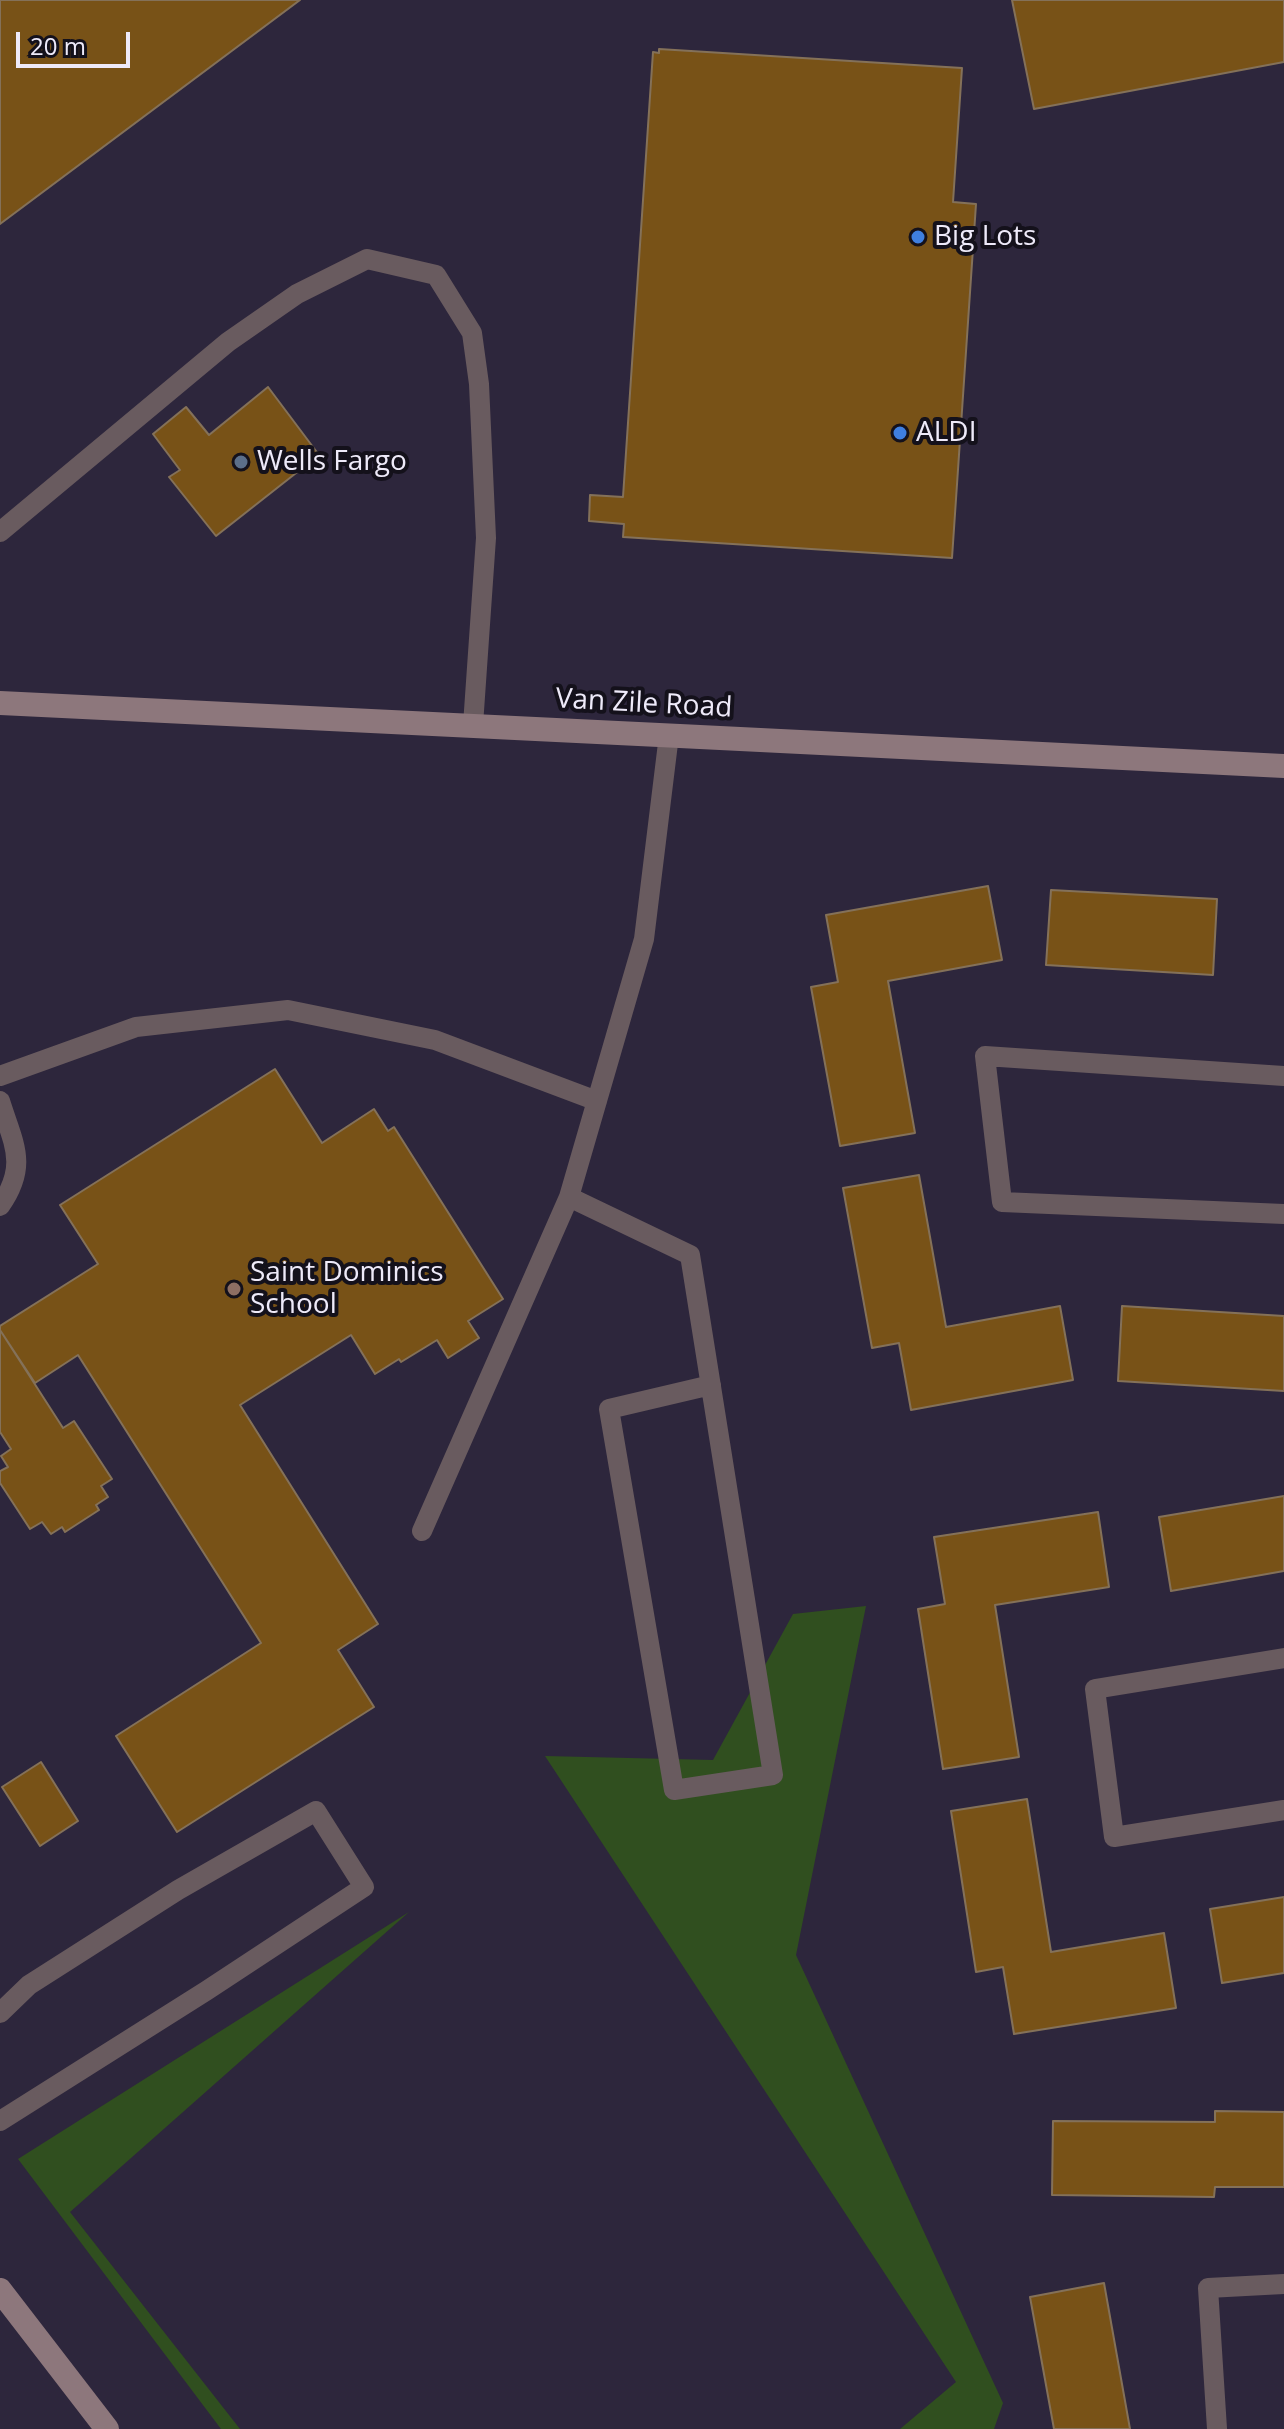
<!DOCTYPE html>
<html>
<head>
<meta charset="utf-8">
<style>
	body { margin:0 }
	#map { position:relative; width:1284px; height:2429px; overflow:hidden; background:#2d263c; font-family:"Open Sans",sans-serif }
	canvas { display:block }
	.scale { position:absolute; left:16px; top:32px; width:114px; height:36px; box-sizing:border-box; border:4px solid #eeeaf9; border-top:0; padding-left:10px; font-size:24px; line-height:28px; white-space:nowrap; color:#eeeaf9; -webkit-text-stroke:6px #14111b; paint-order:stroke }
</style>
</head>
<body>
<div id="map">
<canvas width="1284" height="2429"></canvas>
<div class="scale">20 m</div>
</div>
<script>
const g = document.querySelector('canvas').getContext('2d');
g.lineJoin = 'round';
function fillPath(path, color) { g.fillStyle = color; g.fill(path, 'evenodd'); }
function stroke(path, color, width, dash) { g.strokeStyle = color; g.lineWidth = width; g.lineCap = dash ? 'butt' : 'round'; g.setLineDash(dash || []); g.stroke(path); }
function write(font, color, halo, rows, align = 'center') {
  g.font = font + ' "Open Sans",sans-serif'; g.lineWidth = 8; g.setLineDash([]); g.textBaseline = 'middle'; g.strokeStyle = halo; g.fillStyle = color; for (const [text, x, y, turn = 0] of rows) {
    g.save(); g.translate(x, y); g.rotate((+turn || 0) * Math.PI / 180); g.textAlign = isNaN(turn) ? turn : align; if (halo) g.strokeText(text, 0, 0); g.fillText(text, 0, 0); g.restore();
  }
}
const green = new Path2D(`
	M866,1606l-70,349 207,448 -9,26h-94l56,-47 -411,-626 168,4 80,-146z
	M409,1912l-339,300 170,217h-19l-203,-270z`);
const building = new Path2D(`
	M0,0h300l-300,224z
	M1012,0h272v62l-250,47z
	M659,49l303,19 -9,134 23,2 -24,354 -329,-21 1,-13 -35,-3 1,-26 33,2 30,-445 6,1z
	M268,387l51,68 -103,81 -47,-59 11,-7 -27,-36 33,-27 23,28z
	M988,886l14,74 -114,21 27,152 -75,13 -29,-159 27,-5 -12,-67z
	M1051,890l166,9 -4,76 -167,-10z
	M275,1069l47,74 52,-34 14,22 6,-4 109,172 -35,22 11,17 -31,20 -11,-18 -36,22 -2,-3 -24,15 -24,-39 -111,70 138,219 -40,26 36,57 -197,125 -61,-96 145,-93 -183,-288 -43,28 -35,-53v-4l98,-62 -38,-59z
	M919,1175l27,152 114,-21 13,74 -162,30 -12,-67 -27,5 -29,-160z
	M1122,1306l162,10v75l-166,-10z
	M0,1330l63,98 11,-7 38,58 -11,7 7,11 -12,8 3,5 -34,22 -3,-5 -11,7 -9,-12 -12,7 -30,-46v-12l8,-4 -7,-11 10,-7 -11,-17z
	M1284,1496v75l-113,20 -12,-74z
	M1098,1512l11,75 -114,18 24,152 -76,12 -25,-160 27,-5 -11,-67z
	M41,1762l37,59 -38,25 -38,-59z
	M1027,1799l24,153 113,-19 12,75 -162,26 -11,-67 -27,5 -25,-161z
	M1284,1897v76l-62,10 -12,-74z
	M1215,2111l69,1v75h-69l-1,10 -162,-2 1,-74 162,1z
	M1104,2283l26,146h-76l-24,-132z`);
const lane = new Path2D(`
	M0,532l228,-190 69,-48 70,-35 69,16 36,58 7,51 7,154 -13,187
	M669,735l-25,204 -75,258 121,58 83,520 -99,15 -65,-381 102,-24
	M0,1076l136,-49 152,-17 147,30 162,61
	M1284,1076l-299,-20 17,146 282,12
	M0,1101c13,42 29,64 0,105
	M422,1531l147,-334
	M1284,1658l-189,31 19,148 170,-27
	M0,2013l29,-28 149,-95 138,-79 48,76 -158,104 -206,130
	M1217,2429l-9,-141 76,-4`);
const secondary = new Path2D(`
	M0,703c428,18 856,44 1284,63
	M0,2290l107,139`);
const markers = [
	[918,237,8,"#3f7fe0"],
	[900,433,8,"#3f7fe0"],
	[241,462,8,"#5c6f8a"],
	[234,1289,8,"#8d6e63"]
];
const poiNames = [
	["Big Lots",934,237],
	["ALDI",916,433],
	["Wells Fargo",257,462],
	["Saint Dominics",250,1273],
	["School",250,1305]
];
const streetNames = [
	["Van Zile Road",644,704,3]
];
fillPath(green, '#304f1f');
fillPath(building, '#785217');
stroke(building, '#847159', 2);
stroke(lane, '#695b5f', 20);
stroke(secondary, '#8d777c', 24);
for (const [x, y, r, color] of markers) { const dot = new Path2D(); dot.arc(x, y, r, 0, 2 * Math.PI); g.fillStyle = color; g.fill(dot); stroke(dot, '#14111b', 3); }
write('28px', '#eeeaf9', '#14111b', poiNames, 'left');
write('28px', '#eeeaf9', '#14111b', streetNames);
</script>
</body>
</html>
